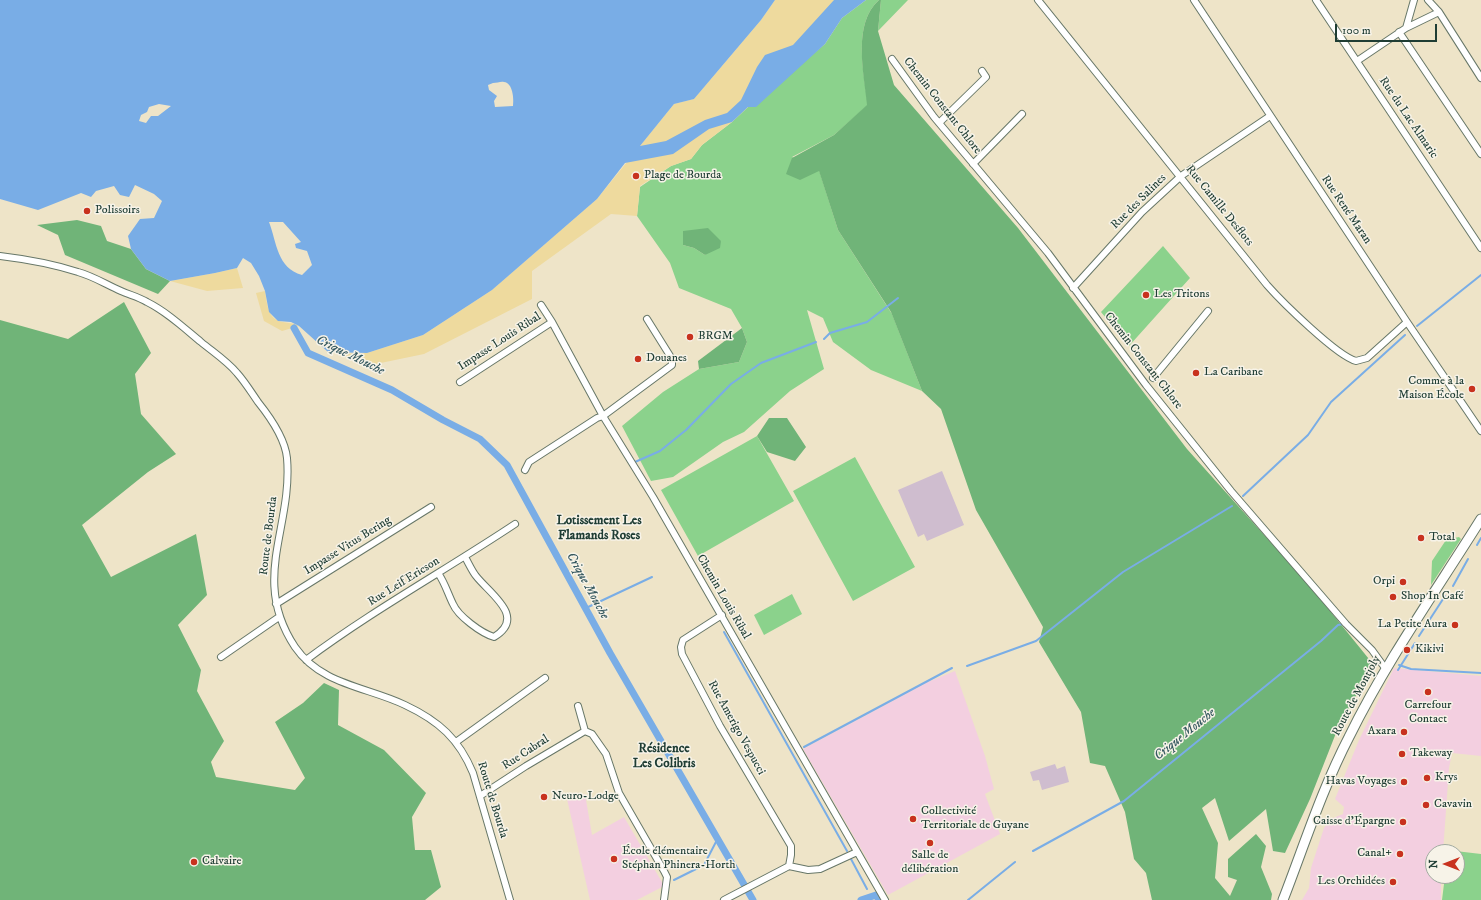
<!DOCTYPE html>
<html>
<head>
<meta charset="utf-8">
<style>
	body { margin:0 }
	#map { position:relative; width:1481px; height:900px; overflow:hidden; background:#eee4c8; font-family:"IM FELL DW Pica",serif }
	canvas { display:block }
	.north { position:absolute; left:1425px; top:844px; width:40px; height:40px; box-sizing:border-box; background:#f7f3e8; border:1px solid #a1aaa0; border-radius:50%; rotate:270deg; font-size:11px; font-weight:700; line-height:16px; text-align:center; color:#1f3d34 }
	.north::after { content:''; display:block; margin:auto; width:14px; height:18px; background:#c8321e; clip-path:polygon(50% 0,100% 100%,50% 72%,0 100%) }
	.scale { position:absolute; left:1335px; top:24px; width:102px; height:18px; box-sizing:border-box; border:2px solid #1f3d34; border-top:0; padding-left:5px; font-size:12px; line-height:14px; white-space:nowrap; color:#1f3d34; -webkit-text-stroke:3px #f7f3e8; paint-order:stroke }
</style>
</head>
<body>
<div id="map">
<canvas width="1481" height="900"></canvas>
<div class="north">N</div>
<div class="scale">100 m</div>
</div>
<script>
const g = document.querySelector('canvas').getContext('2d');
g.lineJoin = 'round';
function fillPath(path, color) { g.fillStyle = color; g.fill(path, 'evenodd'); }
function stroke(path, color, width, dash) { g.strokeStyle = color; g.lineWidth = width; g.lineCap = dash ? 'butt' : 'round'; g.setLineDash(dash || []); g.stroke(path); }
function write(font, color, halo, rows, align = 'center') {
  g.font = font + ' "IM FELL DW Pica",serif'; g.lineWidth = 3; g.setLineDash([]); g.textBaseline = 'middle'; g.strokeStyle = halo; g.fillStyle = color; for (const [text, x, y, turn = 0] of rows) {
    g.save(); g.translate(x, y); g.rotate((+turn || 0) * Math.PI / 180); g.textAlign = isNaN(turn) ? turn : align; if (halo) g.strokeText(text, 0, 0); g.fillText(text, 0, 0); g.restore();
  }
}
const built = new Path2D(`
	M1394,668l87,8v80l-29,-3 -3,15 -6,84h-10v24h8v24h-139l7,-12 2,-20 13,-40 7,-9 12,-5 1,-7 -9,-8 24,-59z
	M955,671l30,85 9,33 -9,5 15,40 -112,61 -85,-146 125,-67z
	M585,794l7,41 32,-18 39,67 -1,3 -25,13h-47l-23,-101z`);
const industrial = new Path2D(`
	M942,471l22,54 -37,16 -3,-7 -6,3 -20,-47z
	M1055,764l2,5 8,-3 4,16 -27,8 -3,-10 -6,1 -3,-9z`);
const green = new Path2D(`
	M866,0h13c-27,24 -15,73 -11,105l-34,30 -42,22 27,13 19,60 54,84 30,77 -51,-21 -38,-28 -10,-24 -16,-8 17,59 -34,22 -46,41 -21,10 -50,35 -22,4 -29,-55 41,-34 36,-23 40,-7 8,-20 -5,-14 -11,-19 -52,-21 -9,-25 -33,-47 3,-29 31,-21 20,-7 11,-14 30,-23 16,-15 77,-63 17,-26zM721,241l-16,14 -11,-7 -11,-3z
	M881,0h27l-30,31z
	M1163,246l27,32 -61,68 -28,-34z
	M757,436l37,65 -96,55 -37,-66z
	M855,457l60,110 -62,34 -60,-110z
	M1459,537l2,2 -30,46 1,-24 14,-21z
	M792,594l10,20 -38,21 -10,-20z
	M1447,850l34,4v46h-39l3,-24h12v-24h-10z`);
const forest = new Path2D(`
	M879,0h2l-3,31 16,54 124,143 169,221 122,136 64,79 -37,69 -26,66 -25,54 -12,-2 -7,-42 -37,32 -14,-43 -13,10 16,35 -3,35 15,18 7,-16 -9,-3v-18l28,-25 10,12 -5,21 11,27 -1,6h-119l-6,-27 -12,-14 -9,-47 -20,-46 -15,-3 -9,-51 -42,-70 4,-15 -67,-117 -35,-101 -19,-18 -31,-79 -53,-82 -19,-59 -19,9 -14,-6 6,-16 42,-23 33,-30c-3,-32 -15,-81 12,-105z
	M77,220l24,6 6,15 24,8 15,20 24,12 -12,13 -93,-39 -7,-20 -21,-10z
	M708,228l13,13 -1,7 -15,7 -11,-7 -11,-3v-14z
	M124,302l27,51 -16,21 6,40 35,40 -28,18 -66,53 29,52 85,-43 11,61 -29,30 23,45 -4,21 27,50 -13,21 5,15 79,13 10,-12 -30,-56 28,-19 21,-20 15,7 -1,35 46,25 42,43 -14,24 3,33h16l10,37 -16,13h-425v-580l68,19z
	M742,328l5,14 -8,20 -40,7 -1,-8z
	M769,418h18l19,29 -11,14 -28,-9 -10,-16z`);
const sand = new Path2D(`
	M775,0h72l-99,107 -16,15 -30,23 -11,14 -20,7 -31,20 -3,30 -26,-2 -79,57v28l-108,55 -53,11 -30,-11 26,-1 56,-18 69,-45 105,-91 77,-95 20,-5 67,-79z
	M237,268l6,20 -36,3 -37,-10 45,-8z
	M265,291c2,10 2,24 12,29 5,3 15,2 22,6l-17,5 -18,-10 -8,-28z`);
const water = new Path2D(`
	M0,0h775l-14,20 -67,79 -20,5 -34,42 26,-5 39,-21 22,-7 14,-13 16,-33 8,-12 28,-10 41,-45h32l-24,18 -17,26 -69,63h-8l-16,15 -23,7 -36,25 -48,9 -28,36 -105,91 -69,45 -56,18 -39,-1 -29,-26 -8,-4 -13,-1 -9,-9 -4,-21 -6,-15 -8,-13 -8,-5 -6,10 -22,5 -45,8 -24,-12 -15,-20 -3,-13 12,-17 14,-1 8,-17 -8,-7 -19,-9 -6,12 -9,-2 -6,-9 -18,5 -5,6 -10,-4 -43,17 -38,-11zM493,83c4,0 8,-2 11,-1 9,1 10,17 9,24l-18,1 -1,-6 3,-5 -8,-6 -1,-5zM159,104l12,2 -13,10h-7l-5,7 -7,-2 2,-6 6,-3 2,-5zM269,222h14l18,20 -6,2 1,4 11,3 5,14 -10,10c-25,-7 -25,-32 -33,-53z`);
const stream = new Path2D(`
	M1417,326l64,-51
	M824,339l6,-6 37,-11 31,-24
	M635,462l25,-11 26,-21 45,-46 30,-21 55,-21
	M1243,496l65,-61 23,-33 74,-67
	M1477,545l4,-7
	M1453,586l15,-27
	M586,608l66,-31
	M724,632l123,219
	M1419,636l26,-40
	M1399,665l12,4 70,4
	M967,666l69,-25 87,-69 109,-66
	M1398,670l17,-27
	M804,747l148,-79
	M1033,851l91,-50 197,-160 17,-16 5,-1
	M851,859l16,30
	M674,880l30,-15 14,-27
	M968,900l47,-38`);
const canal = new Path2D(`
	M294,328l14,25 84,37 51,30 37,19 27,26 103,188 143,247
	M861,900l15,-5 3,5`);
const street = new Path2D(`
	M1038,0l229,285c15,17 70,71 89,76l11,-3 40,-36
	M1194,0l213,322 74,109
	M1316,0l165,248
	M1428,0l11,12 42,66
	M1406,28l8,-28
	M1399,32l82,122
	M892,59l42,58 114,136 98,132 85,106 115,133 26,26 13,18
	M1357,61l49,-33 33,-16
	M939,123l47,-46 -4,-6
	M973,164l49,-50
	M0,256c25,3 53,8 78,16 15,4 29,13 43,19 9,4 18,6 26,11 20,10 37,26 54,40 12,10 26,19 36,31 8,9 14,19 21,29 12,15 27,36 29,56 6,70 -37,121 8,189 26,38 73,40 110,58 34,16 54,34 68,68l37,127
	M1073,288l69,-76 39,-36 89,-60
	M541,305l11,17 51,94 50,81 232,403
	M1153,378l55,-67
	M460,382l92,-60
	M525,470l4,-8 68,-44 6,-2 69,-51v-6l-25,-40
	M438,573c7,10 10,21 15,31 5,12 28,29 41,33 33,-20 -4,-43 -18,-61 -4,-5 -7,-12 -11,-19
	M276,604l155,-97
	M722,615l-39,25 -2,7 1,7 38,72 71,120v9l-2,11
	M221,657l58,-40
	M306,660c67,-50 140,-90 209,-136
	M578,706l7,25 7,3 14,20 13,39 45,78 3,6 -3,23
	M456,742l89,-64
	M480,796l46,-30 59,-35
	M724,900l65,-34 19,4 12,-1 37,-17`);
const secondary = new Path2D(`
	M1283,900c21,-54 39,-111 66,-163 38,-77 87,-146 132,-218`);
const markers = [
	[636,176,4,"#c8321e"],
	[87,211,4,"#c8321e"],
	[1146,295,4,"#c8321e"],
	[690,337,4,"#c8321e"],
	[638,359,4,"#c8321e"],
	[1196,373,4,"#c8321e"],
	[1472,389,4,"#c8321e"],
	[1421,538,4,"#c8321e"],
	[1403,582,4,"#c8321e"],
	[1393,597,4,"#c8321e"],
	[1455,625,4,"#c8321e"],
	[1407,650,4,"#c8321e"],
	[1428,692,4,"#c8321e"],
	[1404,732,4,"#c8321e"],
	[1402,754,4,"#c8321e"],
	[1427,778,4,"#c8321e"],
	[1404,782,4,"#c8321e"],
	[544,797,4,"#c8321e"],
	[1426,805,4,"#c8321e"],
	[913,819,4,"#c8321e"],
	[1403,822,4,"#c8321e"],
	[930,843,4,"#c8321e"],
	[1400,854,4,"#c8321e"],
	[614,859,4,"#c8321e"],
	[194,862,4,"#c8321e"],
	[1393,882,4,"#c8321e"]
];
const streetNames = [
	["Chemin Constant Chlore",942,106,52],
	["Rue du Lac Almaric",1408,118,56],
	["Rue des Salines",1139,202,-45],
	["Rue Camille Desflots",1219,206,51],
	["Rue René Maran",1346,210,56],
	["Impasse Louis Ribal",500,342,-33],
	["Chemin Constant Chlore",1143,361,52],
	["Route de Bourda",269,536,-83],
	["Impasse Vitus Bering",348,546,-32],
	["Rue Leif Ericson",404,582,-32],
	["Chemin Louis Ribal",723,597,60],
	["Route de Montjoly",1357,696,-62],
	["Rue Amerigo Vespucci",736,728,61],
	["Rue Cabral",526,753,-33],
	["Route de Bourda",492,800,73]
];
const poiNames = [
	["Plage de Bourda",644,176],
	["Polissoirs",95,211],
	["Les Tritons",1154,295],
	["BRGM",698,337],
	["Douanes",646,359],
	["La Caribane",1204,373],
	["Comme à la",1464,382,"right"],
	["Maison École",1464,396,"right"],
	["Total",1429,538],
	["Orpi",1395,582,"right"],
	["Shop In Café",1401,597],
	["La Petite Aura",1447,625,"right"],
	["Kikivi",1415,650],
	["Carrefour",1428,706,"center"],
	["Contact",1428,720,"center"],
	["Axara",1396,732,"right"],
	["Takeway",1410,754],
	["Krys",1435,778],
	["Havas Voyages",1396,782,"right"],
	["Neuro-Lodge",552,797],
	["Cavavin",1434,805],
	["Collectivité",921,812],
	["Territoriale de Guyane",921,826],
	["Caisse d’Épargne",1395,822,"right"],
	["École élémentaire",622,852],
	["Stéphan Phinera-Horth",622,866],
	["Canal+",1392,854,"right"],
	["Salle de",930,856,"center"],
	["délibération",930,870,"center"],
	["Calvaire",202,862],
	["Les Orchidées",1385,882,"right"]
];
const waterNames = [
	["Crique Mouche",350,356,26],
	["Crique Mouche",587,586,61],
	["Crique Mouche",1185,735,-39]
];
const neighbourhoodNames = [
	["Lotissement Les",599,521],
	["Flamands Roses",599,536],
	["Résidence",664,749],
	["Les Colibris",664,764]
];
fillPath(built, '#f3cfe0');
fillPath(industrial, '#cfbdcf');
fillPath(green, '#8bd28c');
fillPath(forest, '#70b478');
fillPath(sand, '#eeda9e');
fillPath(water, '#79ade6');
stroke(stream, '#79ade6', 2);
stroke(canal, '#79ade6', 7);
stroke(street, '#677768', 8);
stroke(secondary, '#677768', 11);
stroke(street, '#fff', 6);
stroke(secondary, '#fff', 9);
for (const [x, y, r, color] of markers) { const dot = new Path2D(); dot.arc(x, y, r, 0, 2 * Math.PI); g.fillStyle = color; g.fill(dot); stroke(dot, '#f7f3e8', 1.5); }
write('12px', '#1f3d34', '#f7f3e8', streetNames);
write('12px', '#1f3d34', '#f7f3e8', poiNames, 'left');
write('italic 13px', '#365960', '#f7f3e8', waterNames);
write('bold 13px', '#1f3d34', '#f7f3e8', neighbourhoodNames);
</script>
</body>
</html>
